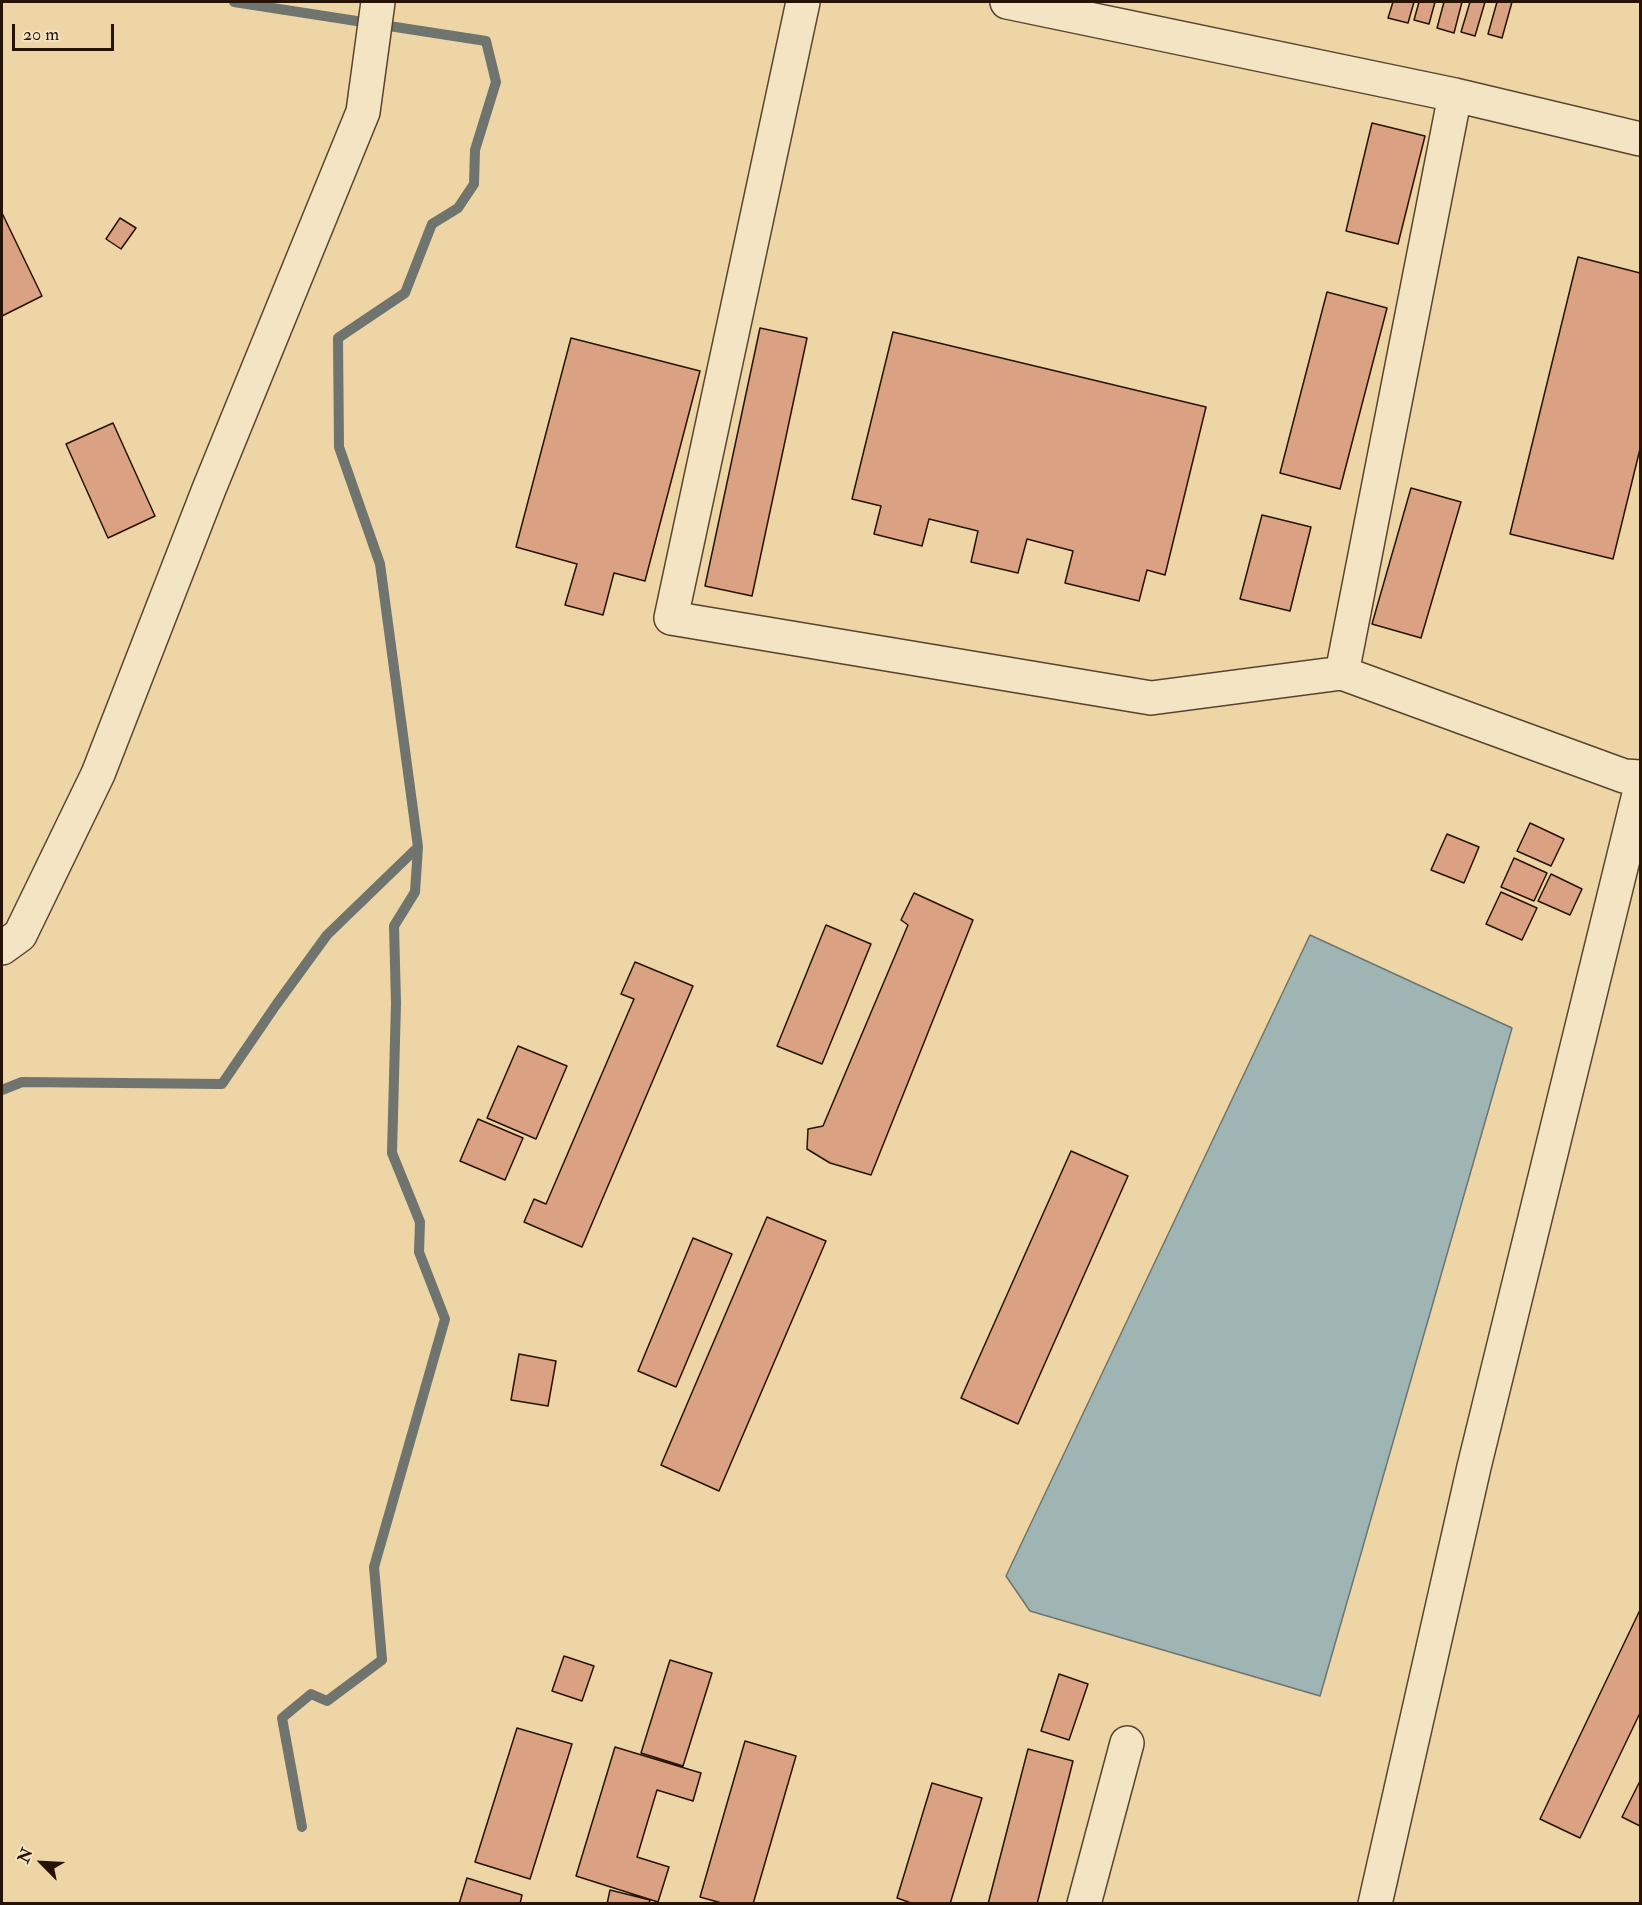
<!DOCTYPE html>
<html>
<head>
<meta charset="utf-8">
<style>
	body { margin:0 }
	#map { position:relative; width:1642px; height:1905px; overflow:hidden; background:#edd5a5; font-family:"IM FELL Double Pica",serif }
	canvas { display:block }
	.frame { position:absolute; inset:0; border:3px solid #271306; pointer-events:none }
	.north { position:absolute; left:12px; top:1833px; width:60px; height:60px; -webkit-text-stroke:4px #f3e4c4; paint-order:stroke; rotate:294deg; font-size:16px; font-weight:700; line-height:24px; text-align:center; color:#271306 }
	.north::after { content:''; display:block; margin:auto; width:21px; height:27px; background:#271306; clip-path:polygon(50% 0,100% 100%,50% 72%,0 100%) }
	.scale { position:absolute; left:12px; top:24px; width:102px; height:27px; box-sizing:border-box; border:3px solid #271306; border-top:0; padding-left:8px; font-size:18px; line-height:21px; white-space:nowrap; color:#271306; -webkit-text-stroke:4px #f3e4c4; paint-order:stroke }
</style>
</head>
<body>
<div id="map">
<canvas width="1642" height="1905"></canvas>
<div class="frame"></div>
<div class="north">N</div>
<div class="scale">20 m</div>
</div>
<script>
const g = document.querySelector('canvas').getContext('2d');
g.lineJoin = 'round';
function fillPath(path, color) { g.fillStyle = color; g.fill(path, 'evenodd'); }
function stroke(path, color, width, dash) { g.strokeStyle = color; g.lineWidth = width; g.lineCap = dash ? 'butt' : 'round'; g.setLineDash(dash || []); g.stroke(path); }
const water = new Path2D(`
	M1310,935l202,93 -192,668 -290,-85 -24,-35z`);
const stream = new Path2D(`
	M2,1090l20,-8 200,2 54,-79 51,-70 91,-88 -38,-283 -41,-117 -1,-109 67,-45 27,-69 26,-16 16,-24 1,-34 21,-68 -10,-41 -252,-39
	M302,1827l-20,-109 29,-24 16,7 55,-41 -8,-93 71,-248 -26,-67 1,-30 -28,-69 4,-150 -2,-77 21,-34 3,-45`);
const building = new Path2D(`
	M1393,2h21l-6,21 -20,-5z
	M1419,2h16l-6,22 -15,-4z
	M1444,2h18l-8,31 -17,-5z
	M1470,2h15l-10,34 -14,-4z
	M1497,2h15l-10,36 -14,-4z
	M1372,123l53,13 -27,108 -52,-13z
	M2,213l40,83 -40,20z
	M120,218l16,10 -15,21 -15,-10z
	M1578,257l62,16v176l-27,110 -103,-25z
	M1327,292l60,16 -47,181 -60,-16z
	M760,328l47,10 -55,258 -47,-10z
	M893,332l313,75 -41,168 -18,-5 -8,31 -74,-18 8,-32 -46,-12 -9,34 -47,-11 7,-31 -49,-12 -7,27 -48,-12 7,-28 -29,-7z
	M571,338l129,33 -55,210 -31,-8 -11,42 -38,-10 12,-41 -61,-17z
	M113,423l42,93 -47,22 -42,-94z
	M1411,488l50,14 -40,136 -49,-14z
	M1262,515l49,12 -21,84 -50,-12z
	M1530,823l34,16 -13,27 -34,-15z
	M1447,834l32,13 -15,36 -33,-13z
	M1514,858l33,15 -13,28 -33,-14z
	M1551,874l31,15 -12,26 -32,-14z
	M1501,892l36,16 -15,32 -36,-16z
	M914,893l59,27 -102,255 -41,-12 -23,-14 1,-20 15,-3 85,-201 -7,-5z
	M826,925l45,19 -49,120 -45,-18z
	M635,962l58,24 -111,261 -58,-25 10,-23 12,5 88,-205 -13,-5z
	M518,1046l49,20 -31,73 -49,-21z
	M478,1119l45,19 -18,42 -45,-19z
	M1071,1151l57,25 -110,248 -57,-26z
	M767,1217l59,24 -107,250 -58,-26z
	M693,1238l39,16 -56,133 -38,-16z
	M519,1354l37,7 -8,45 -37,-6z
	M1640,1610v103l-60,125 -40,-19z
	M564,1656l30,10 -12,35 -30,-10z
	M670,1660l42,13 -29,93 -42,-13z
	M1059,1674l29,10 -19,56 -28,-9z
	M517,1728l55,16 -42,135 -55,-17z
	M745,1741l51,15 -43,148h-28l-25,-7z
	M615,1747l86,26 -8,28 -36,-11 -20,67 32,10 -11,35 -82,-26z
	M1028,1749l45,12 -36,143h-49z
	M1640,1781v45l-18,-9z
	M932,1783l50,15 -32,106h-36l-17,-6z
	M467,1878l55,17 -2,9h-61z
	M610,1890l40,10 -1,4h-42z`);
const minor = new Path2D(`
	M803,2l-132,616 480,80 191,-25 282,103 16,1
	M1007,2l448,93 185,44
	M1342,673l113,-578
	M2,948l18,-13 78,-161 111,-285 154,-377 15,-110
	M1084,1904l43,-161
	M1375,1904l99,-437 166,-677`);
fillPath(water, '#9fb5b3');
stroke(water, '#6f746e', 1.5);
stroke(stream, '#6f746e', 10);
fillPath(building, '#dba183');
stroke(building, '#271306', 1.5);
stroke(minor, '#58442e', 36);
stroke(minor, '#f3e4c4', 33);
</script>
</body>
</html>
